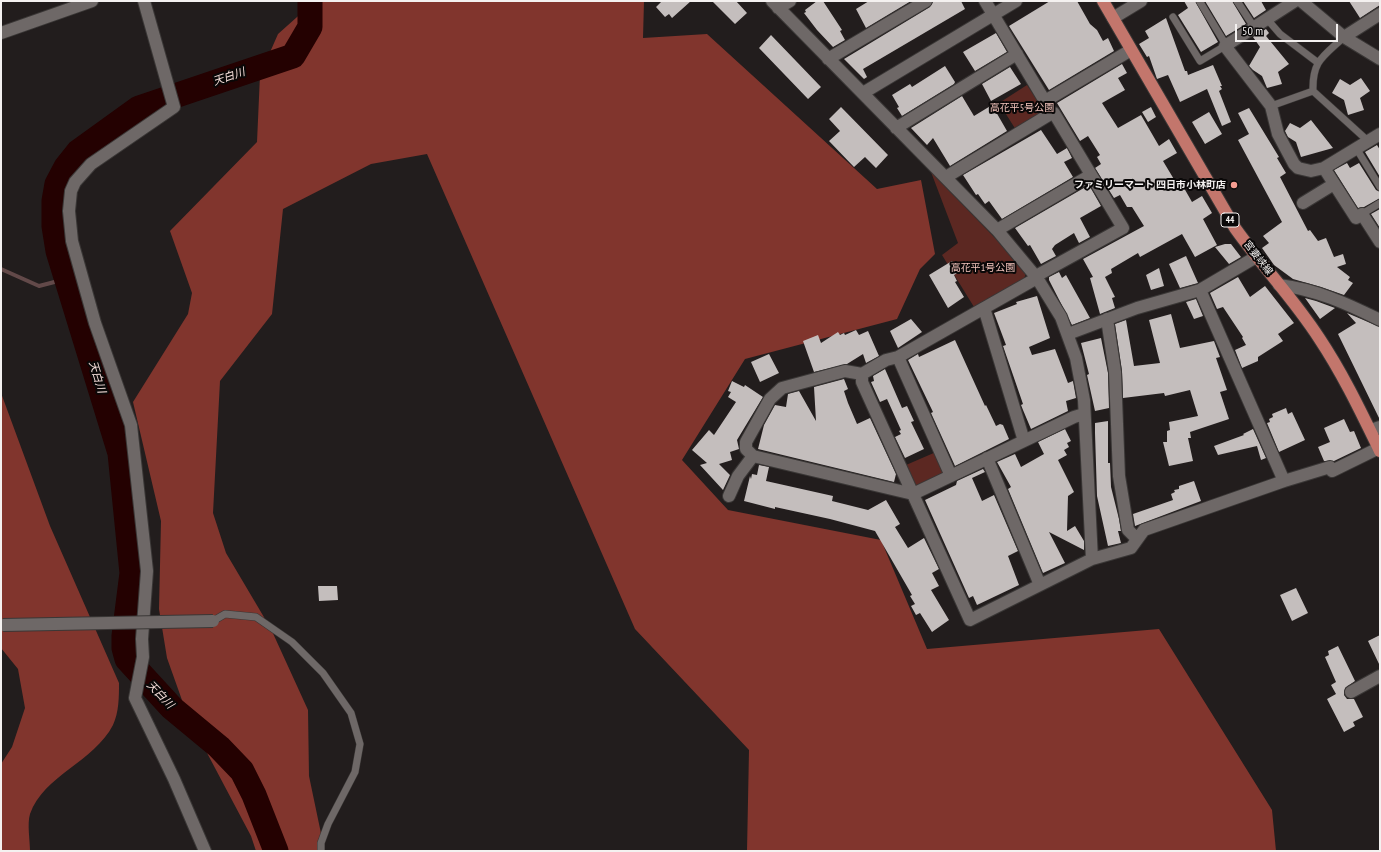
<!DOCTYPE html>
<html>
<head>
<meta charset="utf-8">
<style>
	body { margin:0 }
	#map { position:relative; width:1381px; height:852px; overflow:hidden; background:#221d1d; font-family:"PT Sans Narrow",sans-serif }
	canvas { display:block }
	.frame { position:absolute; inset:0; border:2px solid #f4f1f0; pointer-events:none }
	.scale { position:absolute; left:1235px; top:24px; width:103px; height:18px; box-sizing:border-box; border:2px solid #f4f1f0; border-top:0; padding-left:5px; font-size:12px; line-height:14px; white-space:nowrap; color:#f4f1f0; -webkit-text-stroke:3px #0a0808; paint-order:stroke }
</style>
</head>
<body>
<div id="map">
<canvas width="1381" height="852"></canvas>
<div class="frame"></div>
<div class="scale">50 m</div>
</div>
<script>
const g = document.querySelector('canvas').getContext('2d');
g.lineJoin = 'round';
function fillPath(path, color) { g.fillStyle = color; g.fill(path, 'evenodd'); }
function stroke(path, color, width, dash) { g.strokeStyle = color; g.lineWidth = width; g.lineCap = dash ? 'butt' : 'round'; g.setLineDash(dash || []); g.stroke(path); }
function write(font, color, halo, rows, align = 'center') {
  g.font = font + ' "PT Sans Narrow","Noto Sans JP",sans-serif'; g.lineWidth = 4; g.setLineDash([]); g.textBaseline = 'middle'; g.strokeStyle = halo; g.fillStyle = color; for (const [text, x, y, turn = 0] of rows) {
    g.save(); g.translate(x, y); g.rotate((+turn || 0) * Math.PI / 180); g.textAlign = isNaN(turn) ? turn : align; if (halo) g.strokeText(text, 0, 0); g.fillText(text, 0, 0); g.restore();
  }
}
const green = new Path2D(`
	M1027,85l16,24 -3,7 -24,14 -17,-27z
	M931,172l64,66 31,35 -2,6 -50,28 -32,-52 16,-12z
	M936,452l8,19 -1,5 -24,11 -4,-2 -9,-20z`);
const forest = new Path2D(`
	M315,1h329l-1,37 64,-4 170,155 44,-9 14,74 -15,15 -23,50 -152,40 -63,101 46,50 153,30 46,109 232,-20 113,181 4,41h-529l2,-101 -114,-121 -208,-475 -56,10 -88,45 -11,105 -52,67 -7,132 13,40 45,76 37,81 1,66 14,67 -1,8h-66l-5,-15 -63,-119 -21,-59 -8,-49 2,-88 -28,-119 55,-88 4,-21 -22,-62 87,-89 3,-67 18,-41z
	M1,393l49,133 69,157c0,14 0,29 -6,42 -19,37 -69,50 -83,89 -3,10 0,26 0,37h-29v-87l11,-17 13,-39 -7,-39 -17,-21z`);
const stream = new Path2D(`
	M1,269l38,17 27,-7`);
const river = new Path2D(`
	M276,851l-22,-56 -12,-24 -23,-24 -47,-39 -45,-49 -3,-11v-12l8,-63 -12,-120 -62,-202 -4,-25v-25l3,-17 9,-17 12,-15 61,-44 154,-52 17,-29v-26`);
const building = new Path2D(`
	M662,1h29l-19,17 -3,-4 -4,3 -9,-10z
	M712,1h24l11,12 -12,11z
	M817,1h6l19,29 -2,1 5,9 -12,7 -16,-17 -13,-17 2,-1 -1,-2z
	M869,1h42l-45,27 -10,-19z
	M933,1h28l4,8 -102,60 4,8 -3,2 -20,-20 86,-52z
	M1050,1h27l13,23 7,6 6,11 5,-3 6,13 -65,39 -40,-64z
	M1184,1h11l23,41 -17,10 -23,-37 10,-7z
	M1205,1h27l14,23 -20,12z
	M1243,1h18l5,9 -12,8z
	M1349,1h31v4l-20,13z
	M1166,18l19,53h2l1,4 25,-10 9,21h-2l2,3 -3,2 12,31 -9,4 -15,-37 -27,13 -12,-27 -11,4 -8,-23 -2,1 -8,-13 10,-6 -4,-7z
	M1266,29l3,4 -3,3 23,28 -11,8 4,12 -15,4 -5,-12 -9,-6 -4,-4 11,-19 -7,-10z
	M996,33l11,19 -32,19 -12,-19z
	M771,35l50,52 -13,12 -49,-51z
	M1122,64l5,9 -9,5 7,12 -23,13 16,25 23,-13 18,31 10,-7 8,14 -14,8 15,25 2,-1 2,4 2,-1 8,14 10,-6 10,17 -9,6 14,26 -22,12 -13,-23 -42,23 -2,-4 -27,16 1,4 -7,4 10,20 -3,1 3,10 -15,6 -10,-36 3,-1 -10,-18 61,-33 -12,-19h-5l-7,-12 -6,3 -19,-30 6,-4 -4,-7 3,-2 -12,-19 -8,5 -23,-38z
	M945,66l10,16 -1,2 -52,32 -5,-8 2,-1 -7,-12 18,-11 2,3z
	M1010,67l11,17 -30,17 -9,-17z
	M1361,78l9,13 -10,7 4,12 -16,5 -4,-15 -12,-7 8,-14 10,6z
	M962,96l12,20 18,-11 15,26 -57,35 -17,-28 -6,7 -16,-17z
	M841,107l47,48 -12,13 -11,-11 -11,10 -25,-26 11,-10 -11,-12z
	M1151,107l5,10 -8,5 -6,-10z
	M1249,108l30,49 -2,1 9,15 -6,4 28,54 2,-1 8,11 8,-3 8,19 9,-3 3,10 -9,3 13,10 -2,3 5,3 -9,12 -23,-8 -28,-8 -19,-14 -12,-17 7,-5 -6,-7 19,-14 -44,-82 11,-6 -11,-21z
	M1209,112l13,22 -17,10 -13,-22z
	M1311,120l22,28 -32,9 -5,-15 -8,-5 -3,-6 5,-8 10,5z
	M1041,130l16,24 10,-6 5,10 -8,4 9,15 -71,42 -13,-18 -4,3 -7,-10 -2,1 -13,-20z
	M1377,145l3,5v27l-15,-25z
	M1347,163l3,5 9,-5 17,27 4,2v6l-16,9 -6,1 -24,-38z
	M1089,185l12,21 -21,12 10,19 -11,6 -5,-10 -19,12 -3,4 4,7 -15,8 -11,-19 -2,1 -13,-18z
	M1380,209v19l-9,-14z
	M1225,244h6l10,13 -12,7 -14,-17z
	M1186,256l12,27 -18,5 -11,-24z
	M952,261l7,11 -5,3 3,6 -2,1 9,15 -16,11 -19,-33z
	M1159,268l5,18 -13,4 -5,-15z
	M1059,272l3,6 4,-3 24,43 -18,7 -23,-45v-3z
	M1238,277l12,20 15,-11 29,37 -16,11 5,7 -25,16v4l-16,7 -7,-18 11,-5 -4,-7 1,-1 -20,-30 -6,2 -7,-16z
	M1037,296l13,42 -21,9 3,8 23,-6 13,34 5,-2 3,17 -10,3 2,10 -37,18 -8,-19 -2,-5 2,-1 -20,-58 3,-1 -12,-32 23,-9 -1,-2z
	M1305,298l11,3 19,7 -15,11z
	M1196,299l7,17 -9,3 -8,-17z
	M1347,313l33,14v93l-42,-86 18,-11z
	M1171,314l9,34 34,-7 6,16 -4,1 11,32 -7,2 9,27 -39,13 1,6h-3l5,23 -24,5 -6,-24h4v-11l3,-1 -1,-8 29,-6 -8,-26 -25,6 -1,-3 -41,5 -1,-27 -7,-47 11,-4 8,46 26,-3 -11,-43z
	M911,319l11,13 -24,16 -8,-17z
	M856,330l3,5 9,-4 11,25 -13,7 -3,-9 -16,10 -33,8 -11,-31 15,-6 3,8 17,-11 2,3 4,-2 1,2z
	M1101,338l7,35 1,35 -14,3 -8,-36 2,-1 -8,-31z
	M955,340l30,66 1,-1 10,21 4,-2 3,1 6,14 -54,27 -24,-53 2,-1 -25,-52 10,-6 1,3z
	M769,354l10,19 -19,9 -9,-20z
	M885,369l17,39 5,-2 7,15 -3,1 13,27 -19,9 -10,-21 6,-3 -2,-3 2,-1 -14,-31 -7,3 -9,-20 3,-1 -1,-5z
	M844,379l4,10 -4,2 4,12 9,21 13,-6 26,56 -2,8 -136,-33 6,-24 11,-20 11,2 2,-13 11,-3 17,30 -2,-34z
	M732,381l12,6 1,-2 18,12 -26,43 2,9 -9,3 2,8 -13,4 11,11 -7,15 -23,-25 7,-2 -15,-13 17,-20 5,5 22,-33 -8,-5 3,-5 -3,-1z
	M1286,408l2,6 4,-2 13,28 -26,12 -12,-29 3,-1 -1,-3 4,-2 -1,-3z
	M1344,419l6,13 4,-1 7,17 -27,13h-10l-6,-14 12,-5 -6,-14z
	M1108,421v42h2l1,24 8,32 2,12h-3l3,12 -13,3 -11,-50 -2,-63v-10z
	M1065,429l6,12 -4,2 2,4 -5,3 3,5 -9,5 16,32 -6,4 -1,35 8,-5 9,15v9l-35,-18 16,31 -22,10 -35,-84 3,-2 -14,-25 18,-8 6,13 23,-13 -6,-12z
	M1253,429l13,29 -5,2 -4,-14 -39,9 -4,-9 30,-11 -1,-1z
	M759,465l10,2 -3,14 67,15 -1,5 36,9 18,-10 14,24 -5,3 13,21 16,-10 15,31 -7,4 7,13 -8,4 18,30 -17,12 -12,-19 -4,2 -5,-9 4,-2 -5,-8 2,-1 -37,-64 -45,-12 -55,-12v2l-31,-8 6,-25 1,3 1,-5 5,1z
	M983,469l2,3 -13,6 10,23 12,-6 24,56 -10,5 11,29 -42,20 -4,-9 -4,2 -44,-98 31,-15 1,-4z
	M1194,481l7,20 -66,25 -2,-12 40,-14 -2,-6 4,-2 -1,-2 5,-1v-3z
	M318,586h19l1,14 -19,1z
	M1296,588l12,25 -16,8 -12,-26z
	M1380,635v31l-12,-25z
	M1338,646l17,35 -10,7 -1,7 3,4h7l9,18 -10,5 2,4 -11,6 -17,-33 9,-5 -5,-9 5,-3 -11,-25 4,-2 -1,-4z`);
const lane = new Path2D(`
	M1237,1l17,26
	M1200,2l26,43
	M1173,17l27,44 25,-15
	M1267,19l13,15 37,28
	M1313,91l55,50
	M1271,106l42,-15c-1,-31 11,-35 31,-54
	M1356,148l24,39
	M1362,214l18,-11
	M213,621l12,-7 31,3 36,25 31,31 28,40 9,31 -5,28 -27,52 -7,19v8`);
const street = new Path2D(`
	M144,1l30,106 -83,57 -16,18 -4,9 -2,20 3,30 23,82 36,102 16,146 -5,68 1,18 -8,41 39,81 31,72
	M772,1l225,229 40,48 24,39 15,41 8,42 8,159
	M985,1l67,112
	M1295,1l-70,45 46,60 7,28 16,30 4,4 13,3 13,-3 56,-34
	M1301,1l43,36 36,22
	M778,8l12,-7
	M1113,18l28,-17
	M1,33l91,-32
	M1344,37l36,-23
	M828,59l98,-58
	M863,93l153,-92
	M1045,101l86,-51
	M896,128l121,-74
	M1324,168l32,50 6,-4 18,28
	M946,177l106,-64h2l69,115 -87,48
	M1303,203l31,-19
	M997,230l94,-55
	M1037,278l-139,79 -12,3 -24,14 -17,-3 -63,17 -12,11 -24,43v7l7,7 160,38 161,-77 10,-3
	M1279,285c36,4 69,19 101,35
	M1200,290l84,191
	M984,308l40,133
	M1107,319l8,53 4,104 9,54 9,9
	M1068,334l69,-26 63,-18 56,-33
	M898,357l53,119
	M862,374v8l108,238 122,-61 39,-11 13,-18 140,-49 46,-14 2,4 47,-23
	M987,458l53,127
	M729,496l9,-20 15,-20
	M1351,692l29,-16`);
const secondary = new Path2D(`
	M1371,430l9,-3`);
const primary = new Path2D(`
	M1103,1l132,227c27,38 59,71 84,110 24,36 42,74 61,113`);
const streetBridge = new Path2D(`
	M3,625l210,-4`);
const markers = [
	[1234,185,4,"#f59c90"]
];
const shields = [
	[1230,220,18]
];
const shieldNames = [
	["44",1230,220]
];
const parkNames = [
	["高花平5号公園",1022,108],
	["高花平1号公園",983,268]
];
const poiNames = [
	["ファミリーマート 四日市小林町店",1226,185]
];
const streetNames = [
	["宮妻峡線",1258,258,52]
];
const waterNames = [
	["天白川",229,77,-19],
	["天白川",97,377,73],
	["天白川",160,695,46]
];
fillPath(green, '#5c2822');
fillPath(forest, '#81352d');
stroke(stream, '#624949', 4);
stroke(river, '#240101', 25);
fillPath(building, '#c4bebd');
stroke(lane, '#3a3736', 8);
stroke(street, '#3a3736', 14);
stroke(secondary, '#3a3736', 14);
stroke(primary, '#3a3736', 14);
stroke(lane, '#6e6867', 7);
stroke(street, '#6e6867', 12);
stroke(secondary, '#6e6867', 12);
stroke(primary, '#c3766c', 12);
stroke(streetBridge, '#3a3736', 14, []);
stroke(streetBridge, '#6e6867', 12);
for (const [x, y, r, color] of markers) { const dot = new Path2D(); dot.arc(x, y, r, 0, 2 * Math.PI); g.fillStyle = color; g.fill(dot); stroke(dot, '#0a0808', 1.5); }
for (const [x, y, w] of shields) { const box = new Path2D(); box.roundRect(x - w / 2, y - 7, w, 14, 3); g.fillStyle = '#0a0808'; g.fill(box); stroke(box, '#f4f1f0', 1); }
write('bold 9px', '#f4f1f0', null, shieldNames);
write('10px', '#f5c6be', '#0a0808', parkNames);
write('bold 10px', '#f4f1f0', '#0a0808', poiNames, 'right');
write('10px', '#f4f1f0', '#0a0808', streetNames);
write('italic 11px', '#f5ddd9', '#0a0808', waterNames);
</script>
</body>
</html>
